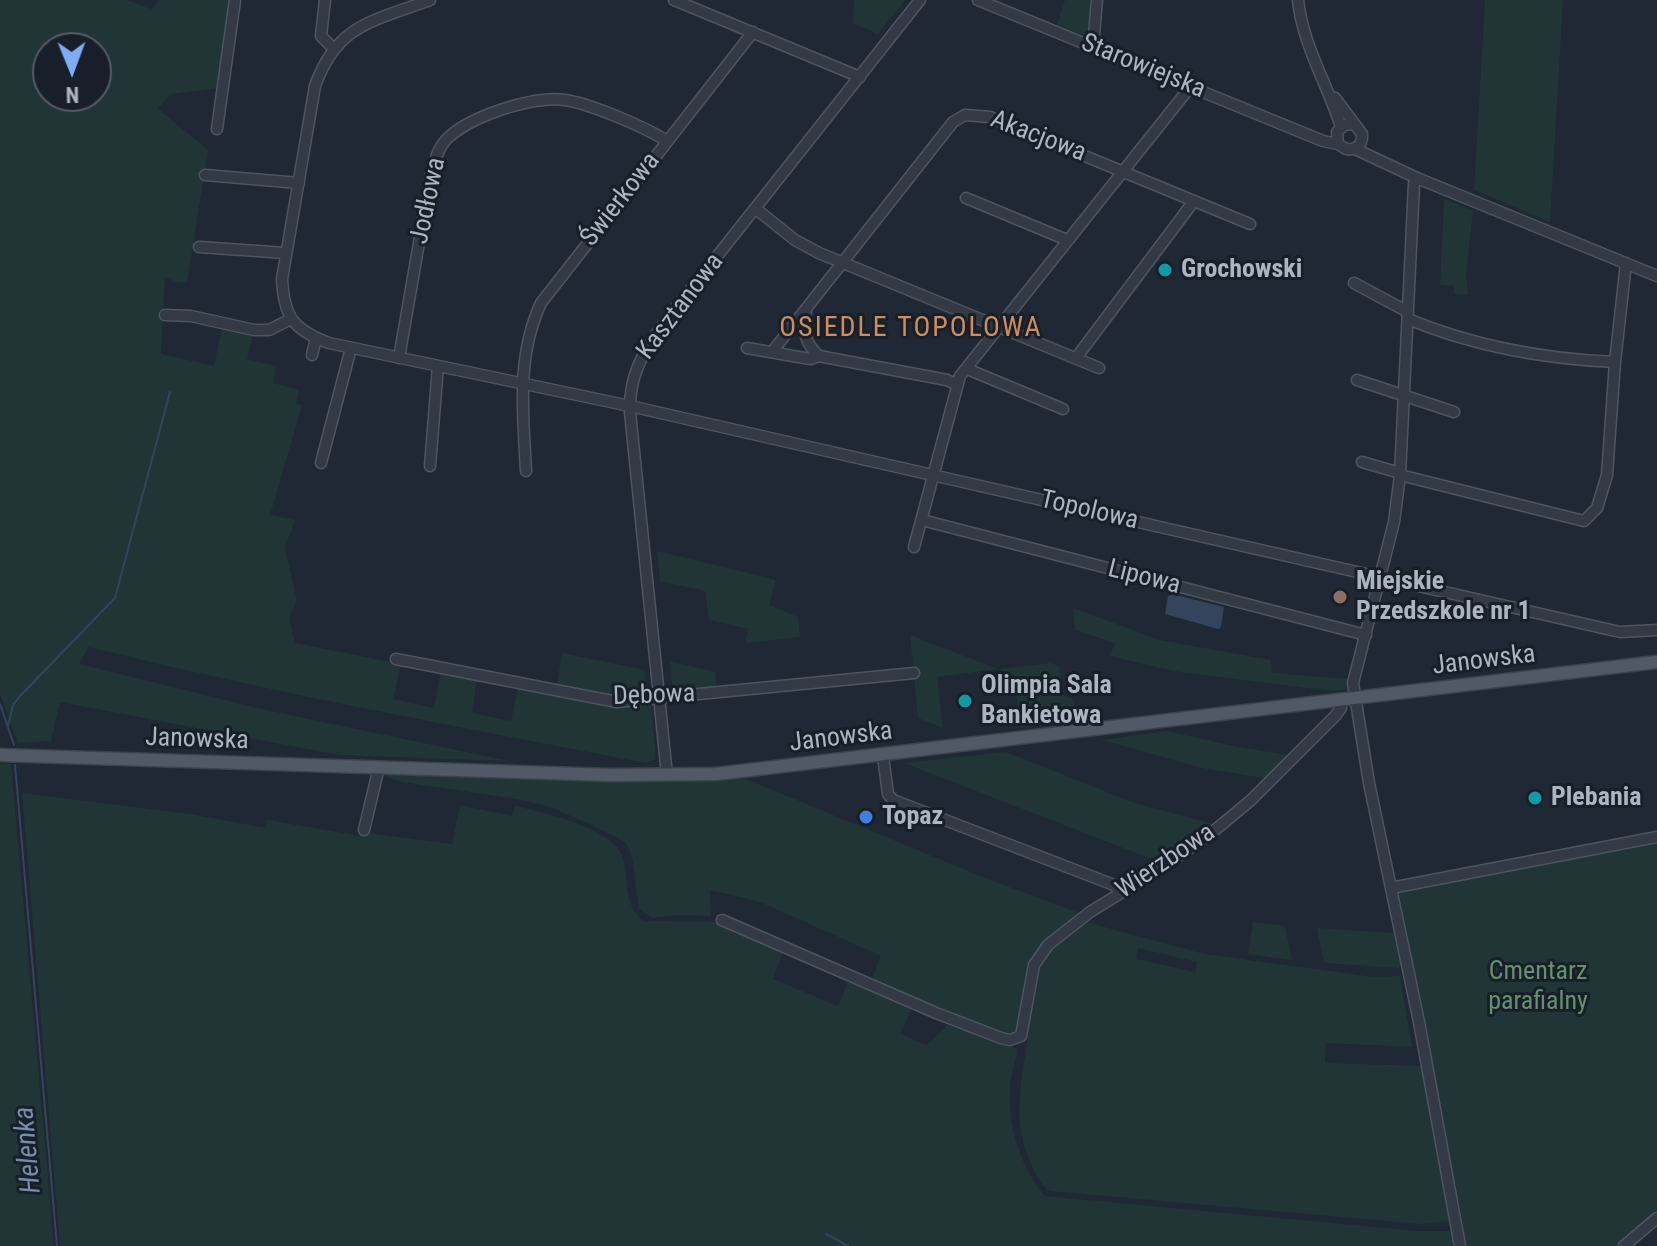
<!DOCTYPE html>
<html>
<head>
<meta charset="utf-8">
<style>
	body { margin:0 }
	#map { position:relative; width:1657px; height:1246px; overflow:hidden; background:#1f2834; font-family:"Roboto Condensed",sans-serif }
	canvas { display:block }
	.north { position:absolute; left:32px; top:32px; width:80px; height:80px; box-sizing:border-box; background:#181f29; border:2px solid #535b66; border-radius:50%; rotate:179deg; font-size:22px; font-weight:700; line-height:32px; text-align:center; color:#acb5c2 }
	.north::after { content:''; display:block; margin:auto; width:28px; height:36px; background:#80acf3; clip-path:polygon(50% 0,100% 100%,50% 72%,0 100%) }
</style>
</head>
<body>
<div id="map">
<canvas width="1657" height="1246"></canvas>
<div class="north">N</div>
</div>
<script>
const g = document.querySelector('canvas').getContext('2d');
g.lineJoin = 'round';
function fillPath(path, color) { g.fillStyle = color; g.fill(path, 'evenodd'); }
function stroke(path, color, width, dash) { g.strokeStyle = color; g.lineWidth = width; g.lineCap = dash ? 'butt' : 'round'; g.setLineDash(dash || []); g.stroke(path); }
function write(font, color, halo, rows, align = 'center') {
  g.font = font + ' "Roboto Condensed",sans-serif'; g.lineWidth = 6; g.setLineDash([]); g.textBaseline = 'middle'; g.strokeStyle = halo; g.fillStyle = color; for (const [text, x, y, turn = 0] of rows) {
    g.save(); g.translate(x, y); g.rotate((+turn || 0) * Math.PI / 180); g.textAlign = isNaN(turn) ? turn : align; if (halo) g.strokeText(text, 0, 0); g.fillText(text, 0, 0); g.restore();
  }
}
const green = new Path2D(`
	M0,0h127l24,9 9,-9h71l-13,88 -48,6 -12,15 50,41 -21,133 -11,-1 -11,-5 -4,77 53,12 8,-39 31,7 -6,25 29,7 -3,17 26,7 -3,14 6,1 -32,110 25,5 -10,28 12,53 -8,17 6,25 106,21 -8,35 41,9 7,-36 36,7 -5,34 39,8 7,-34 109,21 24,-3 5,54 -10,4c-187,-36 -373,-70 -557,-116l-10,17 187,46 243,51 -170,-6 -279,-53 -9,39 -33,2 -18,-49zM48,48h48v48h-48z
	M854,0h51l-27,34 -25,-11z
	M1065,0h26l-2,37 -32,-12z
	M1485,0h78l-13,222 -76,-32z
	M1444,199l29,11 -7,64 2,21 -14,-1v-8l-14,-1z
	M657,551l119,29 -7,25 29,12 2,20 -55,6 3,-14 -39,-9 -4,-29 -45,-10z
	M1073,608l87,32 111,20 1,13 76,6 1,10 -18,2 -157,-20 -64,-15 5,-13 -40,-13z
	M910,635l88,34 52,-6 9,3 4,29 11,5 3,21 -56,7 -8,-53 -15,-6 -61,8 6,51 -25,-10z
	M562,653l83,17 2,23 -33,3 -57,-11z
	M670,661l45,11 2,16 -38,3 -7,-7z
	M1167,731l71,16 51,8 -25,23 -62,-10 -100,-28z
	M1006,752l129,51 78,21 -51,39 -258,-100z
	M0,764h11l43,482h-54z
	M386,773l279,9 81,-3 239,99 94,35c-22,20 -48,39 -55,69 -3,16 2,36 -8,50l-16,2 -128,-55 9,-23 -121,-54 -50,-12 1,26 -35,-1 -24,3 -13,-9 -7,-52 -5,-13 -12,-8 -64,-29 -34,-8 -115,-17 -15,-5z
	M22,793l168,21 76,14 2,-8 98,17 2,-4 84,11 8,-39 52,11 3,-10c27,6 100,22 108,52 6,22 0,48 21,63l74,1 65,30 -10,27 65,27 10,-24 64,26 -12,26 27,11 21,-20 70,24c-3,13 -7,26 -8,38 -3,37 11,82 35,109l372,35h37l2,15h-1396z
	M1657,843v371l-37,32h-158l-2,-16 4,-1 -65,-336z
	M1086,922l118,32 170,23 26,-1 12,71 -86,-4 -1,20 96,3 30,155 -31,3 -369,-33c-10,-5 -13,-13 -18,-23 -23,-45 -11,-87 -5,-133 3,-20 -1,-43 6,-62 7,-21 32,-44 52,-51zM1138,948l59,14 -2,10 -59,-13z
	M1253,922l32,4 7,34 -44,-6z
	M1317,928l78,5 6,31 -2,4 -75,-5z`);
const water = new Path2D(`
	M1172,594l52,13 -3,20 -3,2 -53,-15 3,-18z`);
const stream = new Path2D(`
	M0,704l14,41
	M8,726l5,-21 7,-9 95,-98 55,-206
	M15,765l42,481
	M826,1234l22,12`);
const minor = new Path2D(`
	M325,0l-4,36 12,12
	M430,0c-56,21 -93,24 -115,86l-33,193c2,39 12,51 47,64l301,63 990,226 37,-2
	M674,0l186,77
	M978,0l345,141 15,3
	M1298,0c5,46 29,83 43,127
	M1091,45l3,-10 3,-35
	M1335,98l27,36c1,10 -6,17 -16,15l-8,-5 -1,-12 7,-7 10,-1
	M217,129l18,-129
	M1355,149l62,29 240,98
	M205,175l94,8
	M1417,178l-3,6 -14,291 -6,47 -41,161 16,100 50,239 41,224
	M966,198l101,42
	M756,209l39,31 24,13 280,115
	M199,247l87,6
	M1354,283l54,29
	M806,313c-5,18 0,31 13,43
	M165,315l26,1 63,14h15l22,-11
	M1408,319c65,27 136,40 207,43
	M747,348l63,11 9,-3 128,24 9,4
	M772,352l181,-230 12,-7 25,2 260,107
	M312,355l4,-17
	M399,358l32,-184c4,-12 6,-24 14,-33 21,-24 89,-46 120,-41 26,4 80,27 102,41
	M1076,358l118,-157
	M967,367l5,4 91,38
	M1357,380l97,32
	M1362,462l38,11
	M321,463l30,-115
	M430,466l8,-100
	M526,471c-3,-58 -10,-114 15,-168l212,-271
	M1400,475l184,46 13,-13 10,-33 8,-113 11,-99
	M922,520l444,115
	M914,547l46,-171 231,-290
	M396,659l221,43 297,-29
	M883,756l5,38 5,6 221,85 7,8
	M667,775l-37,-363c-1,-34 11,-57 31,-85l259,-327
	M364,830l15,-63
	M1391,888l266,-51
	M722,920l214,93 65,25 9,2 11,-4 13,-71 14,-20 42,-33 65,-40 54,-37 41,-34 86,-86 5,-7 -1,-7
	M1624,1246l33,-28`);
const major = new Path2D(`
	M0,755l610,20 106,-1 941,-112`);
const markers = [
	[1165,270,8,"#0f9aa8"],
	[1340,597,8,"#8d6e63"],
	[965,701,8,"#0f9aa8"],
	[1535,798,8,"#0f9aa8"],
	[866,817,8,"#3f7fe0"]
];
const streetNames = [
	["Starowiejska",1143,67,22],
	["Akacjowa",1038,137,21],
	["Świerkowa",621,200,-52],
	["Jodłowa",429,201,-78],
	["Kasztanowa",681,307,-53],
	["Topolowa",1089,511,13],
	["Lipowa",1144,578,14],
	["Janowska",1484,661,-7],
	["Dębowa",654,696,-2],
	["Janowska",841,738,-7],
	["Janowska",197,740,2],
	["Wierzbowa",1166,862,-34]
];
const poiNames = [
	["Grochowski",1181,270],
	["Miejskie",1356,582],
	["Przedszkole nr 1",1356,612],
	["Olimpia Sala",981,686],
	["Bankietowa",981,716],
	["Plebania",1551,798],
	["Topaz",882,817]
];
const parkNames = [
	["Cmentarz",1538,972],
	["parafialny",1538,1002]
];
const neighbourhoodNames = [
	["OSIEDLE TOPOLOWA",911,329]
];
const waterNames = [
	["Helenka",29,1150,-95]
];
fillPath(green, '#223536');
fillPath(water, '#33445c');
stroke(stream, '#33445c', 2);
stroke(minor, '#4d5560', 13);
stroke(major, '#3c434e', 15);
stroke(minor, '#333a45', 10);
stroke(major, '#505965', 12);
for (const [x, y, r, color] of markers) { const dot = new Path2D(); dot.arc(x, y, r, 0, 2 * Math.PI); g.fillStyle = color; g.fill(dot); stroke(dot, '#181f29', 3); }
write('26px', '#acb5c2', '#181f29', streetNames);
write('bold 26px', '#acb5c2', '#181f29', poiNames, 'left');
write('26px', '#669170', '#181f29', parkNames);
g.letterSpacing = '2px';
write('28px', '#ce8e5c', '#181f29', neighbourhoodNames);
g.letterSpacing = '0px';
write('italic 28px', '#758caa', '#181f29', waterNames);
</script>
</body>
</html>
